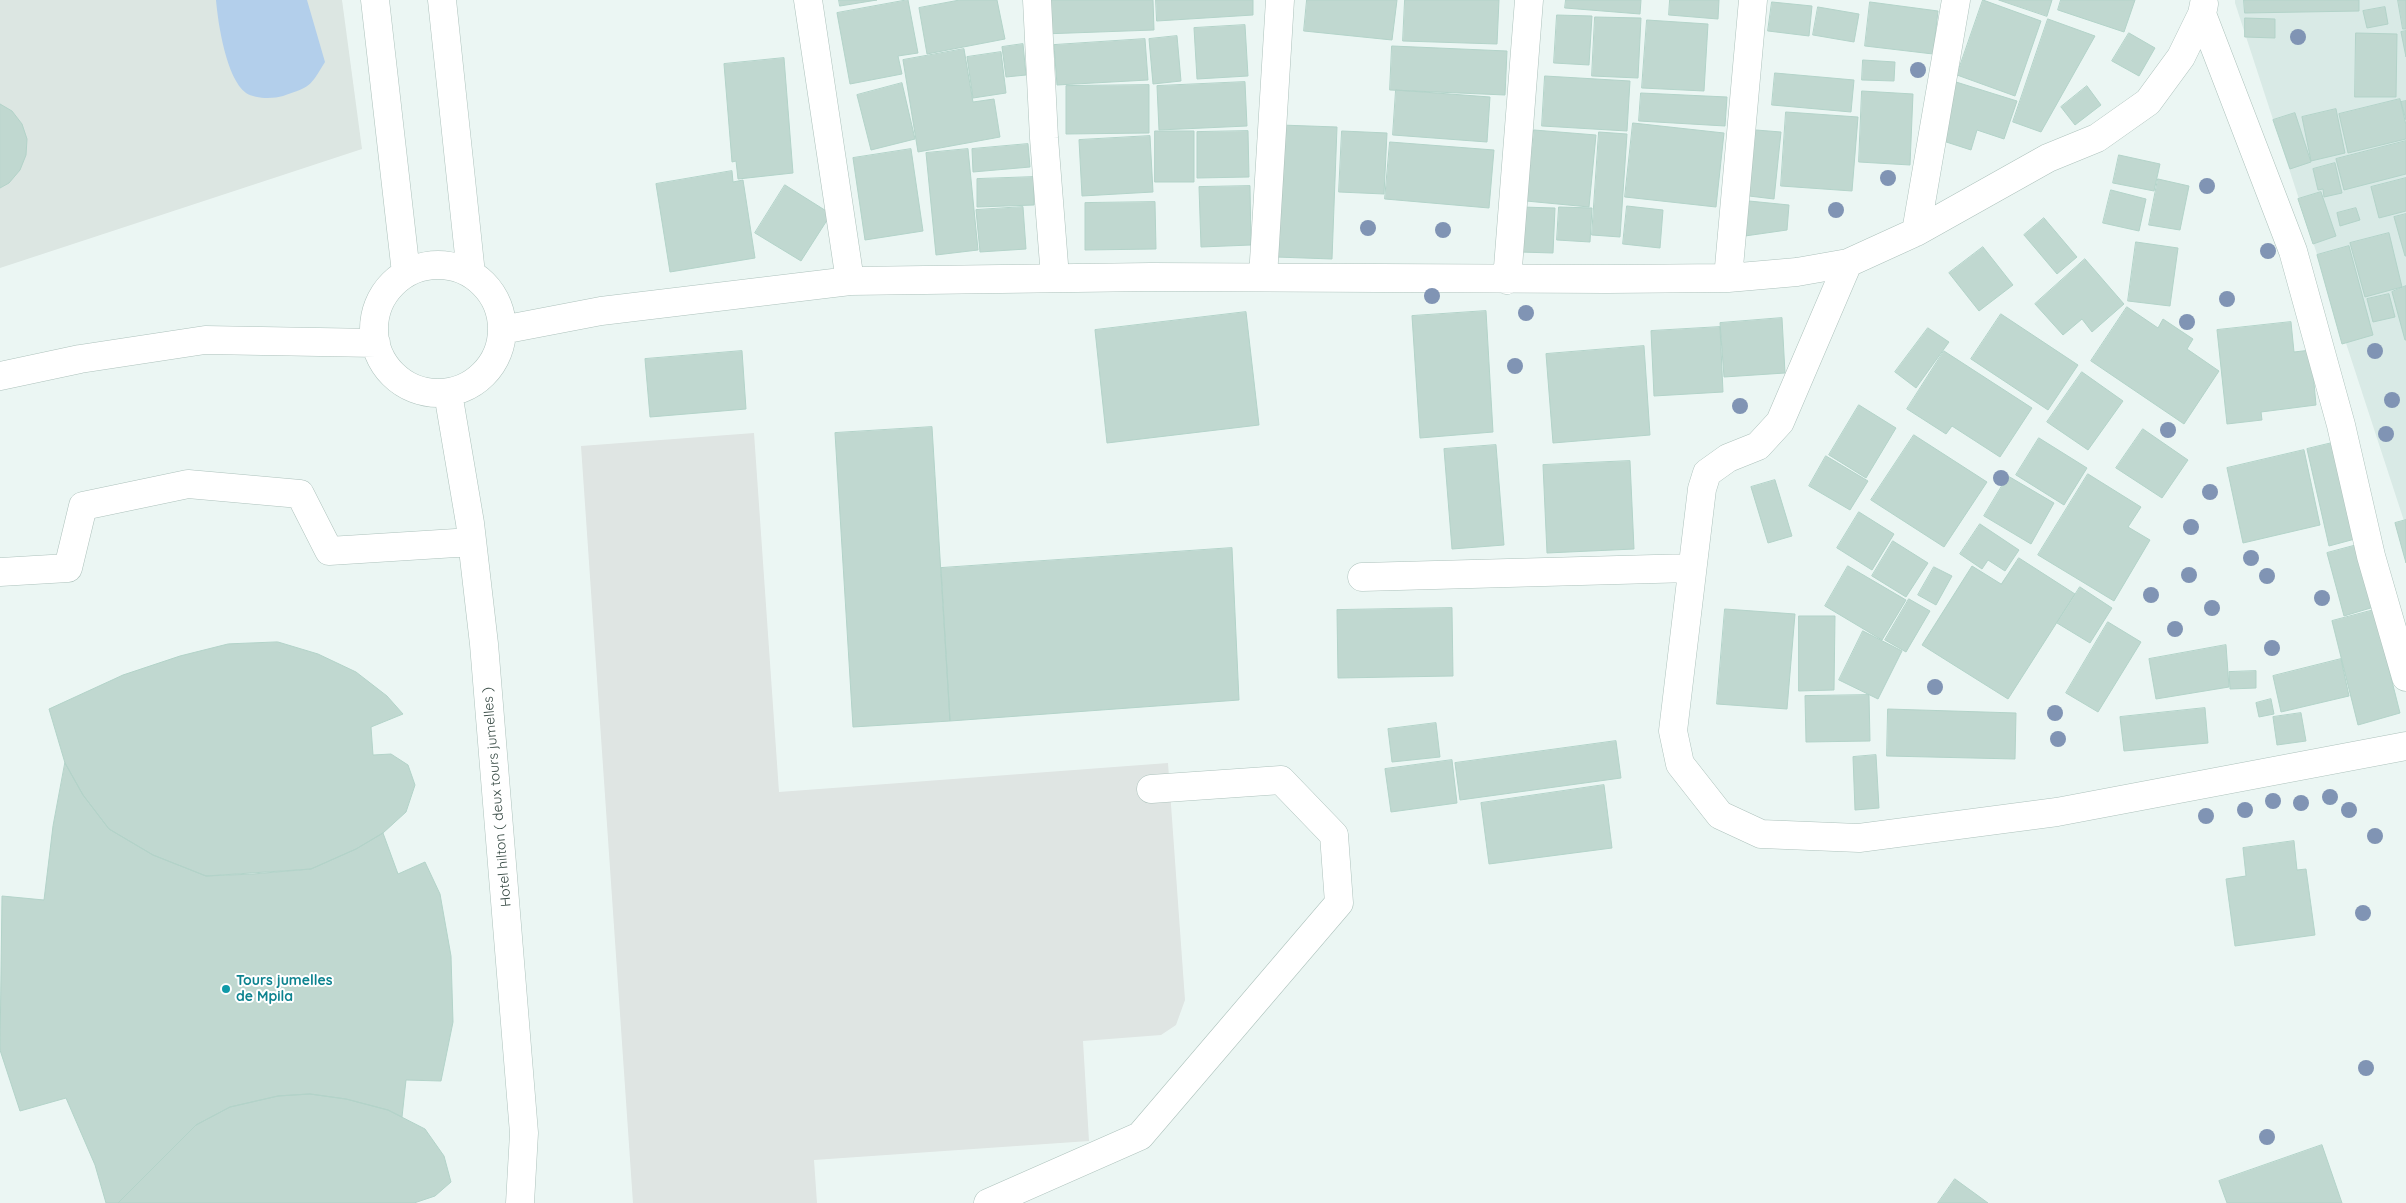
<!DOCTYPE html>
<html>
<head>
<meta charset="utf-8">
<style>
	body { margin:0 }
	canvas { display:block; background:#ebf6f3 }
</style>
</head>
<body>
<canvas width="2406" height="1203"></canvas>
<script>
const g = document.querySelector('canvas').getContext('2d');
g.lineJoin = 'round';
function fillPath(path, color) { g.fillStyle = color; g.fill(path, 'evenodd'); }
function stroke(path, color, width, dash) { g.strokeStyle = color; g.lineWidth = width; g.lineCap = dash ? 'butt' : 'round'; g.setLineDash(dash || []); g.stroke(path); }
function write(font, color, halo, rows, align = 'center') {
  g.font = font + ' Quicksand,sans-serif'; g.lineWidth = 4; g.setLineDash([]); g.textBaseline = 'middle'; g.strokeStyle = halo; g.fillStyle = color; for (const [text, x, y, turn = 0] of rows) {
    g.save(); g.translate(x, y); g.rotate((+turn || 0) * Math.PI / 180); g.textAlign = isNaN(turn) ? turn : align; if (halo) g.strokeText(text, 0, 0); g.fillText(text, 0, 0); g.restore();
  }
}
const residential = new Path2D(`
	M2235,0h171v527l-171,-524z`);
const industrial = new Path2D(`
	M0,0h342l20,149 -362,119z`);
const green = new Path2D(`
	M216,0h91l18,62c-16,26 -14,24 -42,34 -10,3 -28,3 -37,-3 -20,-15 -28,-70 -30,-93z`);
const parking = new Path2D(`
	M754,433l25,359 389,-29 17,237 -9,25 -15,10 -78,6 6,100 -275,19 3,43h-184l-52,-757z`);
const building = new Path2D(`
	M839,0h38l-37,6z
	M908,0l10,53 -20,3 4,18 -52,10 -13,-71z
	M960,0h37l8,39 -78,15 -8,-46z
	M1041,0h112l1,30 -111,4z
	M1156,0h97v15l-96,6z
	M1307,0h90l-5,40 -88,-9z
	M1405,0h94l-2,44 -94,-3z
	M1566,0h75l-1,14 -75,-6z
	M1670,0h49l-1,19 -49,-4z
	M1983,0l58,21 -26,75 -58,-21z
	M1999,0h53l-5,16z
	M2061,0h74l-11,32 -66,-22z
	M2244,0h115v11l-114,2z
	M2398,0h8v29h-3z
	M1772,2l40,4 -3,30 -41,-5z
	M1870,2l68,9 -5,43 -68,-8z
	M1818,7l41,7 -5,28 -41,-7z
	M2385,7l3,17 -21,4 -4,-17z
	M1557,15l35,1 -3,49 -35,-2z
	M1595,17l46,1 -3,60 -46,-2z
	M2245,18l30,1v19l-30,-1z
	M2048,19l47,17 -54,96 -28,-10z
	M1647,20l61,4 -4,67 -62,-3z
	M1245,25l3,51 -51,3 -3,-51z
	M2406,31v26l-5,-25z
	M2129,33l26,15 -16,28 -27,-15z
	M2356,33l41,1 -1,63h-41z
	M1177,36l4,45 -28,3 -4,-45z
	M1145,39l3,41 -91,5 -3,-40z
	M1023,44l3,31 -20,2 -4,-30z
	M1392,46l115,5 -2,44 -115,-5z
	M964,49l9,53 21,-3 6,38 -82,15 -15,-92z
	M1001,52l5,41 -33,5 -6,-41z
	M784,58l9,115 -55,6 -2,-18 -4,1 -8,-98z
	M1863,60l32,2 -1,19 -32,-1z
	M1775,73l79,7 -3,32 -79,-7z
	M1545,76l85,5 -3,50 -85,-5z
	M1245,82l2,44 -88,4 -2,-44z
	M1956,82l61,19 -13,38 -27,-9 -6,20 -34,-11z
	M902,83l13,56 -44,11 -14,-55z
	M1149,85v48l-83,1v-48z
	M2087,86l14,19 -26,20 -14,-18z
	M1396,90l94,7 -3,45 -94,-7z
	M1862,91l51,3 -3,71 -51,-3z
	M1641,93l86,4 -2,29 -86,-5z
	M2400,99l6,26v14l-58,14 -9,-39z
	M2406,101v19l-5,-18z
	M0,104l12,7 10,13 5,15 -1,16 -6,15 -11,13 -9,5z
	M2336,109l9,44 -34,8 -9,-44z
	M1786,112l72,5 -6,74 -71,-5z
	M2295,113l16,49 -21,7 -17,-49z
	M1633,123l91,10 -8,74 -91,-10z
	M1281,125l56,2 -5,132 -56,-2z
	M1534,130l62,5 -7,72 -63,-6z
	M1756,130l25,2 -7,67 -25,-3z
	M1155,131h39v51h-39z
	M1248,131l1,46 -52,1v-46z
	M1342,131l45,2 -3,61 -45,-2z
	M1599,132l28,2 -7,103 -28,-2z
	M1150,136l3,56 -71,4 -3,-56z
	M2406,141v33l-62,16 -8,-31z
	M1390,142l104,8 -5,58 -104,-9z
	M1028,144l2,23 -57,5 -1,-23z
	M911,149l12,82 -58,9 -12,-82z
	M968,149l10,101 -42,5 -10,-102z
	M2119,155l41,9 -6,27 -41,-8z
	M2335,163l7,30 -18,4 -1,-8 -5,1 -5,-21z
	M732,171l1,11 10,-2 12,78 -85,14 -14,-88z
	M1034,177v28l-57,2v-28z
	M2406,178v33l-27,7 -8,-31z
	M2158,179l31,7 -9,44 -31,-5z
	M785,185l46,29 -30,47 -46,-28z
	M1250,186l1,59 -50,2 -2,-60z
	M2111,190l35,9 -7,32 -36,-8z
	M2321,192l15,44 -23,8 -15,-45z
	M1749,201l40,4 -2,25 -42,6z
	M1155,202l1,47 -71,1v-47z
	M1627,206l36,4 -3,38 -37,-4z
	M1023,207l3,42 -46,3 -4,-42z
	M1522,207l33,1 -2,45 -33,-1z
	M1559,207l33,1 -2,34 -33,-2z
	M2356,208l4,12 -20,6 -3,-13z
	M2406,214v42h-1l-11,-39z
	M2044,218l33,39 -20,17 -33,-39z
	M2389,233l13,54 -37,10 -15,-54z
	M2136,242l42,6 -8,58 -42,-5z
	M2349,246l24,89 -31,9 -25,-89z
	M1983,247l30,38 -34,26 -30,-38z
	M2085,259l39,45 -32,28 -10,-13 -19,16 -28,-31z
	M2406,286v54h-1l-13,-48z
	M2389,294l6,23 -22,5 -6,-23z
	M2127,307l31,21 5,-9 30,20 -6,10 32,22 -35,53 -93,-63z
	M1486,311l7,121 -73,6 -8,-122z
	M1246,312l13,113 -152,18 -12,-113z
	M2001,314l77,51 -30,45 -77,-51z
	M1782,318l3,55 -61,4 -4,-54z
	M2291,322l3,30 17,-2 5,55 -55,7 1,8 -35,4 -10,-94z
	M1720,327l3,65 -69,4 -3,-65z
	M1928,328l21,14 -33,46 -21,-16z
	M1644,346l6,89 -97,8 -7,-89z
	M742,351l4,58 -96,8 -5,-58z
	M1944,351l88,57 -32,49 -48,-31 -6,8 -39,-25z
	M2082,372l41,29 -35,49 -41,-28z
	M1859,405l37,23 -30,50 -37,-23z
	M932,427l18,294 -97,6 -18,-294z
	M2143,429l45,31 -26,38 -46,-30z
	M1914,435l73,47 -43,65 -73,-47z
	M2039,438l48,30 -23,37 -48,-30z
	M2332,443l23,96 -26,7 -22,-97z
	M1496,445l8,100 -52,4 -8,-100z
	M2304,450l16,75 -77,18 -16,-75z
	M1826,456l42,25 -18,29 -41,-24z
	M1630,461l4,88 -87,4 -4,-88z
	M2088,474l53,33 -13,20 22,13 -36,61 -76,-46z
	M2008,476l46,27 -23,41 -47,-28z
	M1775,480l17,56 -24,7 -17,-56z
	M1859,512l35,22 -22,36 -35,-22z
	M2406,520v43l-11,-40z
	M1980,524l39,26 -14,21 -17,-11 -6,9 -22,-15z
	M1893,541l35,22 -22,34 -34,-21z
	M2357,545l17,62 -30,9 -17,-63z
	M1232,548l7,152 -289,21 -9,-153z
	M2019,558l56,36 -67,105 -86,-54 50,-79 29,18z
	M1848,566l58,34 -24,40 -57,-34z
	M1934,567l18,9 -16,29 -18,-10z
	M2080,587l32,21 -22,35 -33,-20z
	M1909,599l21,12 -24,41 -21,-12z
	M1452,608l1,68 -115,2 -1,-68z
	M1725,609l70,5 -8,95 -70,-5z
	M2374,610l26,103 -42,12 -26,-104z
	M1799,616h36l-1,74 -35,1z
	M2108,622l33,20 -43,70 -32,-19z
	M1863,631l39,20 -24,48 -39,-19z
	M278,642l40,12 38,18 31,24 16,18 -32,13 2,28 18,-1 17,11 7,20 -9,27 -23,21 -27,16 -45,20 -58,5 -47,2 -53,-21 -44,-26 -26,-34 -18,-32 -16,-54 74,-34 57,-19 48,-12z
	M2226,645l3,42 -73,12 -7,-40z
	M2341,659l8,37 -68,16 -8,-36z
	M2256,671v17l-26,1 -1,-17z
	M1869,695l1,46 -64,1 -1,-46z
	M2271,699l3,15 -15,3 -3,-14z
	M2205,708l3,35 -84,8 -4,-34z
	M1888,709l128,4 -1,46 -128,-3z
	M2301,713l5,28 -29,4 -4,-28z
	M1436,723l4,34 -48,5 -4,-33z
	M1616,741l5,37 -161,22 -5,-37z
	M1876,755l3,53 -24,2 -2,-53z
	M1452,760l5,43 -66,9 -6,-43z
	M65,763l18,32 26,34 44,26 53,21 105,-7 45,-20 27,-16 15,41 27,-12 15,32 11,62 2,66 -12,59 -35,-1 -4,37 -14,-7 -42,-11 -36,-5 -32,2 -48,11 -34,18 -78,78h-12l-11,-38 -29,-67 -46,13 -20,-61 2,-154 42,4 9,-74z
	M1604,785l8,63 -123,16 -8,-61z
	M2294,841l3,29 9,-1 9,66 -80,11 -9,-67 20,-3 -3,-28z
	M310,1094l36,5 42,11 37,19 19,27 7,26 -16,14 -21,7h-296l78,-78 34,-18 48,-11z
	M2322,1145l20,58h-115l-8,-22z
	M1955,1179l33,24h-50z`);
const minor = new Path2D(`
	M375,0l31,273
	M442,0l29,274
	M808,0l42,281
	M1037,0l7,138 11,139
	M2204,4l-2,10 91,237 48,174 30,131 35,121
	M1916,232l40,-232
	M1848,263l-68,159 -22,24 -30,12 -21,15 -5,16 -29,242 7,33 40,51 41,19 98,4 198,-26 349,-66
	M374 329a64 64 0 1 1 128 0a64 64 0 1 1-128 0Z
	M1263,277l17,-277
	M1728,278l25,-278
	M1507,280l22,-280
	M502,330l99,-19 249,-30 301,-4 456,2 121,-1 69,-6 51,-9 68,-31 132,-74 49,-20 51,-36 33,-45 21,-43
	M0,376l80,-17 125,-19 171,3
	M448,393l22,130 14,121 40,489 -4,70
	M0,572l68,-4 15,-62 105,-22 112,10 29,57 143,-9
	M1362,577l329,-9
	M988,1203l152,-67 199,-233 -5,-68 -53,-55 -130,9`);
const trees = [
	[2298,37],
	[1918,70],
	[1888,178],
	[2207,186],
	[1836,210],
	[1368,228],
	[1443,230],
	[2268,251],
	[1432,296],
	[2227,299],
	[1526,313],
	[2187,322],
	[2375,351],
	[1515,366],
	[2392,400],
	[1740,406],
	[2168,430],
	[2386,434],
	[2001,478],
	[2210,492],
	[2191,527],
	[2251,558],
	[2189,575],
	[2267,576],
	[2151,595],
	[2322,598],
	[2212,608],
	[2175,629],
	[2272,648],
	[1935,687],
	[2055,713],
	[2058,739],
	[2330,797],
	[2273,801],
	[2301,803],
	[2245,810],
	[2349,810],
	[2206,816],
	[2375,836],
	[2363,913],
	[2366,1068],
	[2267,1137]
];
const markers = [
	[226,989,5,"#0f9aa8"]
];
const streetNames = [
	["Hotel hilton ( deux tours jumelles )",497,797,-95]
];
const cultureNames = [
	["Tours jumelles",236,981],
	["de Mpila",236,997]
];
fillPath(residential, '#d9eae6');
fillPath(industrial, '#dce6e2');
fillPath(green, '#b3cfeb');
fillPath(parking, '#dfe5e3');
fillPath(building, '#c0d8d0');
stroke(building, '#b3d3c9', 1);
stroke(minor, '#adc2bc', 29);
stroke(minor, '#fff', 28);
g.fillStyle = '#8094b4';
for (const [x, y] of trees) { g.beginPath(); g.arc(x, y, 8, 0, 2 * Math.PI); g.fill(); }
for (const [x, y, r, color] of markers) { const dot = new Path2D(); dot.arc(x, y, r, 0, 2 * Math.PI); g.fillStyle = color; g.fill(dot); stroke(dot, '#fff', 2); }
write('14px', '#384b45', '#fff', streetNames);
write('bold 14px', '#0d838f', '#fff', cultureNames, 'left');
</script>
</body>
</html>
